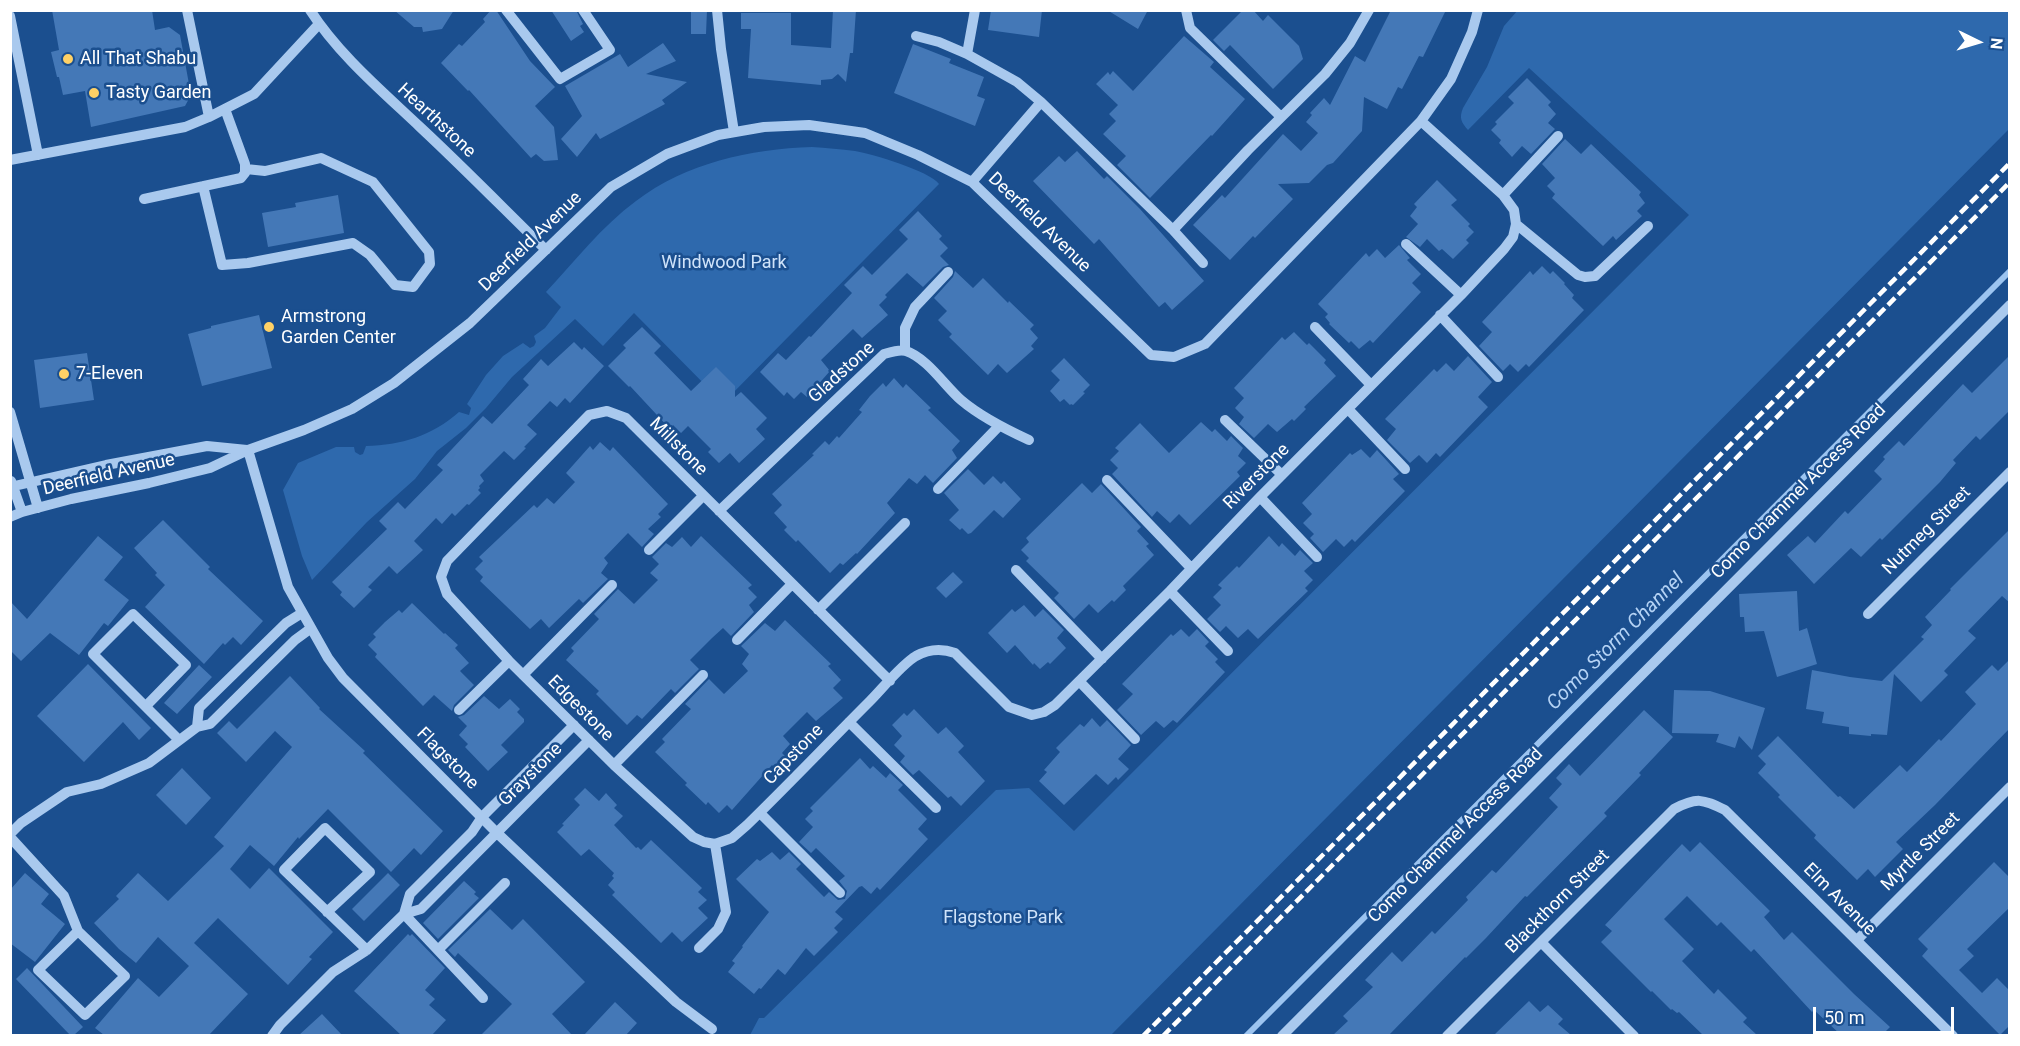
<!DOCTYPE html>
<html>
<head>
<meta charset="utf-8">
<style>
	body { margin:0 }
	#map { position:relative; width:2020px; height:1046px; overflow:hidden; background:#1b4f8f; font-family:Roboto,sans-serif }
	canvas { display:block }
	.frame { position:absolute; inset:0; border:12px solid #fff; pointer-events:none }
	.north { position:absolute; left:1948px; top:12px; width:60px; height:60px; -webkit-text-stroke:4px #1b4f8f; paint-order:stroke; rotate:95deg; font-size:16px; font-weight:700; line-height:24px; text-align:center; color:#fff }
	.north::after { content:''; display:block; margin:auto; width:21px; height:27px; background:#fff; clip-path:polygon(50% 0,100% 100%,50% 72%,0 100%) }
	.scale { position:absolute; left:1813px; top:1007px; width:141px; height:27px; box-sizing:border-box; border:3px solid #fff; border-top:0; padding-left:8px; font-size:18px; line-height:21px; white-space:nowrap; color:#fff; -webkit-text-stroke:4px #1b4f8f; paint-order:stroke }
</style>
</head>
<body>
<div id="map">
<canvas width="2020" height="1046"></canvas>
<div class="frame"></div>
<div class="north">N</div>
<div class="scale">50 m</div>
</div>
<script>
const g = document.querySelector('canvas').getContext('2d');
g.lineJoin = 'round';
function fillPath(path, color) { g.fillStyle = color; g.fill(path, 'evenodd'); }
function stroke(path, color, width, dash) { g.strokeStyle = color; g.lineWidth = width; g.lineCap = dash ? 'butt' : 'round'; g.setLineDash(dash || []); g.stroke(path); }
function write(font, color, halo, rows, align = 'center') {
  g.font = font + ' Roboto,sans-serif'; g.lineWidth = 5; g.setLineDash([]); g.textBaseline = 'middle'; g.strokeStyle = halo; g.fillStyle = color; for (const [text, x, y, turn = 0] of rows) {
    g.save(); g.translate(x, y); g.rotate((+turn || 0) * Math.PI / 180); g.textAlign = isNaN(turn) ? turn : align; if (halo) g.strokeText(text, 0, 0); g.fillText(text, 0, 0); g.restore();
  }
}
const green = new Path2D(`
	M1518,10l491,1v118l-898,906h-361l9,-17h5l232,-228 33,-2 45,43 615,-616 -160,-147 -61,62c-7,-8 -9,-12 -5,-22l24,-41 17,-41z
	M812,147c14,1 29,2 43,4 17,3 75,20 84,33l-216,219 -89,-90 -31,33 -28,-27 -63,58 -26,31 -20,20 -29,23 -22,28 -48,43 -55,58 -10,-24 -19,-66 15,-27 38,-16h18l1,5 5,3 3,-1 3,-8c35,-1 66,-10 93,-34l10,3 2,-7 -4,-4 19,-29 17,-19 20,-13 7,5 4,-2 2,-4 -2,-6 11,-8 16,-21 -15,-15c29,-31 56,-66 90,-91 50,-38 114,-52 176,-54z`);
const stream = new Path2D(`
	M1246,1036l764,-765`);
const building = new Path2D(`
	M52,10h100l3,20 14,-3 11,8 11,60 -6,11 -94,21 -6,-36 -22,4 -4,-18h-2l-6,-25 8,-2z
	M394,10h60l-12,19 -19,3 -1,-5h-8z
	M491,10h5l34,51 25,26 -20,19 19,21 4,33 -14,1 -8,-7 -5,4 -62,-68 -1,1 -27,-28 18,-19 3,2 23,-24 -2,-3z
	M551,10h25l7,14 -3,2 4,6 -13,9z
	M691,10h16l-1,24h-15z
	M833,10h23l-3,43h-3l-4,29 -8,-8 -6,5 -11,1v5l-73,-7 3,-49h-10v-16h50v32l40,3z
	M991,10h51l-3,27 -51,-7z
	M1107,10h41l-10,19z
	M1243,10h10l10,11 5,-6 31,31 4,13 -30,30 -43,-44 -6,6 -11,-11z
	M1391,10h55l-23,47 -4,-1 -17,33 -4,-2 -11,22 -23,-12 -2,34 -29,32 -6,2 -18,18 -31,1 15,15 -38,39 -2,-2 -23,24 -37,-35 29,-30 3,3 58,-64 18,17 17,-18 -12,-11 6,-7 -2,-2 14,-15 6,7 25,-49 10,6z
	M1184,36l30,26 -4,5 35,32 -33,37 -1,-1 -61,63 -33,-33 9,-9 -23,-22 13,-13 -7,-7 9,-9 -22,-21 12,-12 2,3 3,-4 20,20z
	M663,43l13,18 -30,13 41,8 -25,18 3,4 -65,35 -4,-6 -19,24 -16,-18 21,-23 -17,-30 55,-32 8,13z
	M913,44l38,15 -2,4 35,14 -7,19 8,3 -10,27 -81,-33z
	M1527,78l24,24 -3,3 8,9 -8,9 7,6 -24,25 -9,-8 -10,11 -13,-14 2,-3 -10,-10 6,-6 -2,-2 19,-19 -6,-6z
	M1565,139l16,15 10,-10 50,48 -2,3 6,8 -8,8 5,5 -26,24 -3,-4 -10,10 -51,-48 3,-4 -8,-8 8,-8 -13,-14z
	M1077,151l27,28 3,-3 33,33 64,72 -32,29 -7,-8 -6,5 -60,-68 -5,5 -61,-63 26,-25 6,6z
	M1437,180l20,20 -6,5 19,19 -2,2 6,6 -8,8 3,3 -16,16 -11,-10 -3,2 -12,-12 -7,8 -14,-10 12,-13 -8,-8 7,-9 -3,-3z
	M338,195l6,38 -76,14 -6,-34 34,-6 -1,-4z
	M918,211l24,25 -3,3 9,9 -8,8 9,9 -6,2 -20,20 -16,-14 -22,22 2,2 -8,8 9,10 -26,23 -9,-9 -32,31 9,11 -23,26 -6,-5 -7,7 -7,-7 -3,4 -24,-24 18,-19 8,7 23,-24 2,1 41,-44 -8,-8 19,-19 9,9 36,-36 -9,-9z
	M1399,245l11,13 -3,2 14,14 -9,9 9,9 -48,51 -3,-3 -11,9 -8,-8 -2,2 -20,-19 1,-1 -5,-6 3,-3 -10,-10 48,-51 3,4 8,-8 8,9z
	M1542,266l8,8 3,-3 12,12 -1,1 10,11 -2,3 12,12 -55,57 -3,-3 -8,8 -8,-8 -7,7 -24,-25 13,-14 -10,-10 48,-51 3,4z
	M955,271l18,17 10,-10 25,25 1,-2 25,24 -4,4 8,9 -7,8 3,3 -27,24 -9,-9 -10,11 -39,-38 3,-3 -14,-14 9,-9 -13,-13 19,-21z
	M259,315l13,53 -70,18 -14,-52 23,-6v-2z
	M642,327l19,19 -7,7 37,38 25,-24 19,19v11l6,-5 26,26 -11,11 9,10 -26,24 -9,-10 -11,10 -11,-11 3,-3 -23,-23 -7,7 -8,-8 -3,4 -40,-43 -1,1 -21,-21 18,-18 -3,-3z
	M1294,332l13,13 2,-2 17,17 -2,3 12,13 -32,31 2,2 -12,12 -2,-2 -15,13 -9,-8 -14,14 -15,-14 5,-7 -9,-9 9,-10 -10,-10 48,-51 3,3z
	M574,342l8,8 2,-3 20,19 -34,37 -5,-5 -8,9 -7,-6 -23,24 10,9 -13,13 2,1 -12,12 -10,-9 -24,24 4,6 -5,5 1,2 -2,2 3,3 -12,12 -2,-1 -12,12 -3,-3 -10,11 -6,-6 -22,23 9,9 -26,24 -8,-8 -21,21 4,3 -18,18 -14,-13 2,-3 -10,-10 55,-53 -8,-8 19,-19 7,7 38,-39 -6,-5 46,-49 9,8 37,-39 -6,-6 18,-20 7,7z
	M87,353l7,47 -54,8 -6,-48z
	M2010,355v55l-30,30 -4,-4 -23,24 3,3 -16,19 -58,58 -2,-2 -19,19 -10,-9 -37,36 -27,-29 21,-19 7,7 30,-32 3,3 34,-35 -8,-8 11,-12 -2,-2 16,-16 5,5 59,-62 9,9z
	M1468,356l24,26 -14,15 10,10 -48,50 -4,-4 -9,10 -8,-8 -9,8 -23,-23 9,-11 -11,-10 49,-50 3,3 9,-9 8,8z
	M1064,358l26,27 -7,7 2,1 -12,12 -2,-1 -1,1 -6,-6 -4,3 -10,-11 10,-11 -9,-9z
	M894,378l9,10 3,-4 25,24 -3,2 32,31 -8,9 5,8 -24,25 -8,-8 -8,9 -8,-6 -22,25 8,10 -38,41 -1,-1 -13,12 -3,-2 -10,10 -32,-33 -2,2 -12,-12 3,-3 -13,-14 8,-8 -10,-11 42,-39 -2,-1 13,-13 4,4 8,-9 2,2 23,-26 -3,-2 11,-14 13,-13 3,4z
	M1201,422l11,10 3,-3 12,12 4,-5 12,12 -5,8 8,7 -9,9 3,4 -50,49 -11,-11 -9,9 -13,-12 -5,6 -40,-43 6,-6 -8,-8 9,-9 -4,-3 25,-25 29,30z
	M600,442l10,9 3,-4 55,57 -10,10 3,3 -13,12 6,5 -12,13 -14,-14 -24,25 4,5 -7,10 7,6 -25,24 -4,-4 -30,29 -8,-9 -11,10 -50,-48 3,-4 -8,-8 8,-8 -4,-4 55,-52 3,3 10,-10 7,6 21,-22 -9,-9 24,-27 3,4z
	M1361,449l9,9 7,-8 22,24 -6,5 12,12 -50,51 -3,-3 -8,8 -8,-8 -13,13 -13,-14 4,-4 -11,-11 9,-9 -10,-11 48,-50 2,2z
	M968,469l16,16 9,-9 8,8 3,-3 17,18 -18,19 -9,-8 -23,23 -3,1 -6,-6 -2,2 -11,-10 10,-10 -15,-17z
	M1082,483l10,10 9,-9 40,43 -4,4 12,13 -3,2 8,9 -31,31 3,4 -12,12 -2,-2 -14,13 -9,-9 -15,15 -20,-21 5,-5 -33,-32 3,-3 -8,-8 8,-8 -3,-4z
	M163,520l47,47 -2,2 55,52 -22,24 -8,-8 -8,8 -2,-2 -19,21 -59,-57 20,-22 -10,-10 2,-2 -23,-25z
	M2010,529v74l-8,-7 -34,35 8,7 -32,33 4,4 -27,27 -27,-28 -7,61 -16,-1v2l-22,-2v-7l-27,-4 2,-11 -18,-3 6,-39 38,7 32,4 42,-42 -3,-2 11,-12 -7,-8 26,-27 -1,-1z
	M98,536l25,21 -19,23 25,20 -21,26 -4,-3 -25,32 -29,-22 -29,28 -11,-11v-49l17,18z
	M701,536l51,49 -4,3 9,9 -8,8 5,7 -23,24 -8,-8 -11,10 -22,22 9,9 -24,24 -4,-4 -29,30 -5,-4 -10,10 -31,-31 3,-3 -33,-31 8,-9 -3,-3 28,-29 -5,-5 24,-25 16,15 24,-24 -8,-7 9,-9 -7,-7 14,-14 6,4 10,-10 9,10z
	M1269,536l10,11 3,-4 13,13 5,-6 13,13 -9,8 9,9 -8,8 3,3 -50,48 -10,-10 -10,9 -12,-12 -6,6 -13,-13 14,-14 -8,-8 9,-9 -4,-3 19,-19 2,2z
	M953,572l10,10 -17,16 -10,-10z
	M1797,591l2,40 8,-3 10,36 -40,13 -13,-46 -19,1 -1,-15h-4l-1,-23z
	M412,603l32,31 1,-1 13,12 -3,3 14,15 -9,8 14,14 -20,20 -2,6 -18,-16 -11,11 -48,-49 2,-3 -9,-9 8,-8 -3,-3 12,-12 14,-12 3,3z
	M1024,605l11,12 8,-8 21,21 -7,8 9,10 -16,16 -2,-2 -8,7 -6,-6 -1,2 -18,-20 -8,8 -19,-20 24,-24 3,3z
	M785,620l46,44 -3,2 13,14 -8,8 10,10 -27,23 -9,-9 -24,24 7,8 -8,9 3,3 -11,11 -2,-2 -40,45 -5,-5 -8,8 -11,-11 -2,3 -21,-20 2,-2 -32,-31 10,-10 -3,-3 29,-30 -6,-5 24,-25 15,15 24,-23 -6,-7 7,-10 -8,-8 24,-23 10,8z
	M1181,629l8,8 8,-8 12,13 -4,4 13,13 -3,3 10,10 -48,51 -4,-3 -9,8 -8,-7 -15,14 -24,-25 16,-16 -11,-10 49,-50 2,2z
	M2010,659v69l-75,77 -39,37 7,7 -28,28 -7,-8 -11,11 -43,-42 2,-3 -38,-38 2,-2 -22,-22 8,-9 -8,-8 20,-20 60,61 2,-1 14,13 46,-44 7,7 32,-33 2,2 35,-37 -11,-12 27,-27 6,6z
	M88,664l63,64 -12,12 -16,-18 -39,40 -47,-46z
	M199,665l13,12 -35,37 -13,-11z
	M290,676l30,32 -1,1 46,42 -2,2 80,78 -22,24 -7,-7 -23,24 -63,-63 -29,30 -1,-2 -24,29 -24,-21 -20,24 20,20 19,-21 64,64 -24,25 3,2 -24,26 -70,-67 -24,25 54,51 -39,41h-105l-9,-7 43,-50 21,19 30,-31 -31,-29 -22,26 -17,-14 -25,-26 25,-24 -3,-3 22,-23 30,28 56,-55 -10,-9 78,-90 -17,-16 -29,31 -29,-29 12,-12 8,8z
	M1674,690l36,1 55,17 -13,42 -13,-14 -4,12 -19,-6 3,-8 -47,-1z
	M484,696l15,13 11,-10 10,10 -3,3 7,7v3l-23,23 7,7 -20,19 -23,-24 3,-3 -9,-9 8,-9 -9,-9 6,-2z
	M914,709l24,25 8,-7 18,19 -6,6 27,29 -24,25 -10,-10 -3,2 -29,-28 -6,5 -13,-13 5,-6 -11,-11 8,-9 -10,-11 12,-12 3,3z
	M1644,710l29,27 -34,36 2,2 -37,38 3,3 -80,81 -2,-1 -39,42 -20,20 -1,-1 -76,78h-56l15,-14 -5,-5 30,-29 -8,-7 27,-28 10,10 30,-31 3,3 33,-34 -2,-3 26,-27 4,3 62,-66 -9,-9 13,-14 -6,-6 13,-14 11,12z
	M1092,718l8,9 7,-7 24,25 -13,14 11,10 -11,11 -2,-3 -8,8 -12,-11 -32,31 -25,-24 8,-9 -3,-2 16,-18 -4,-4 24,-24 4,3z
	M860,758l10,11 3,-3 13,12 4,-5 13,12 -5,5 29,29 -9,10 10,10 -48,51 -3,-3 -6,7 -9,-8 -3,1 -24,25 8,7 -9,9 4,4 -24,24 -8,-8 -21,27 -7,-6 -17,20 -2,-1 -5,6 -26,-22 7,-9 -3,-2 11,-14 -1,-1 27,-34 -33,-33 21,-20 3,2 12,-9 8,8 9,-8 12,12 -5,5 28,28 5,-5 9,8 7,-1 2,-8 -8,-10 6,-5 -29,-28 -5,5 -12,-11 14,-15 -8,-8 8,-8 -3,-3z
	M182,768l29,30 -25,27 -30,-30z
	M585,788l14,13 7,-8 11,12 -3,3 9,8 -9,9 22,23 2,-1 3,3 10,-10 51,48 -4,4 9,8 -9,8 10,10 -26,24 -10,-10 -11,11 -49,-48 3,-3 -7,-7 6,-7 -2,-2 2,-3 -25,-24 -8,7 -24,-24 7,-7 -2,-1 18,-19 -6,-6z
	M1700,842l70,69 -6,6 20,23 8,-8 62,62 36,33 -8,8h-41l-27,-25 -2,2 -58,-63 -3,3 -30,-30 -4,4 -30,-30 -23,23 30,30 -12,12 32,33 4,-5 29,29 -4,4 14,13h-54l-24,-23 -2,1 -5,-4 -1,1 -19,-19 -1,1 -50,-50 11,-11 -7,-6 77,-81 8,8z
	M1994,862l16,16v29l-43,42 7,7 -15,14 23,23 15,-15 13,13v34l-10,10 -78,-79 6,-7 -10,-10z
	M25,873l24,21 -8,10 24,20 -30,38 -25,-19v-53z
	M388,873l12,12 -36,36 -12,-12z
	M464,881l12,11 -2,2 5,4 -41,41 -15,-16z
	M490,909l22,21 11,-11 62,63 -33,32 20,21h-91l31,-31 -54,-51 -3,4 -7,-7z
	M408,934l2,2 2,-2 33,34 -20,22 10,9 -6,6 17,15 -14,15h-31l-47,-44z
	M27,968l56,59 -9,8h-4l-54,-56z
	M1529,1001l11,11 8,-7 15,14 -5,5 13,11h-77z
	M615,1002l22,21 -11,12h-42z
	M322,1014l20,21h-43z`);
const minor = new Path2D(`
	M187,10l22,107
	M310,10c29,45 72,81 110,117 43,40 84,82 126,123
	M506,10l54,69 50,-29 -27,-40
	M717,10l4,39 13,83
	M1186,10l4,18 91,89
	M10,16l28,139
	M916,36l23,6 28,12 8,-44
	M967,54l50,28 24,20 132,128 75,-80 77,-76 25,-31 19,-33
	M10,160l175,-33 24,-10 45,-23 65,-70
	M972,182l69,-80
	M203,186l19,79 26,-2 105,-20 17,12 25,30 18,2 17,-23 -1,-12 -56,-70 -52,-24 -56,13 -19,-2
	M1503,195l55,-59
	M144,199l97,-21 4,-5v-9l-20,-55
	M1516,224l62,51 7,2 10,-1 53,-50
	M1173,230l30,33
	M1406,244l55,51
	M1440,315l58,62
	M1315,327l56,58
	M905,351v-23l10,-21 33,-35
	M1348,409l57,60
	M10,412l28,96
	M1225,420l57,55
	M248,450l40,137 40,71 15,20 153,154 180,170 36,27
	M1107,480l84,88
	M11,481l11,31
	M10,487l96,-22 101,-19 40,4
	M938,489l61,-63
	M1260,497l57,60
	M719,511l165,-157c7,-2 15,-5 22,-3 21,7 39,35 55,49 20,17 44,29 68,40
	M10,517l12,-5 49,-13 78,-16 61,-15 38,-18 56,-20 48,-21 42,-26 76,-60 141,-136 56,-33 51,-19 46,-8 45,-2 56,8 53,22 54,27 179,173 23,2 31,-13 216,-223 30,-42 21,-47 6,-22
	M649,550l54,-54
	M1016,570l86,89
	M1170,591l58,60
	M818,610l87,-87
	M1868,614l142,-142
	M737,640l55,-56
	M523,675l89,-90
	M890,681l-264,-263 -19,-7 -18,4 -142,146 -6,16 6,17 62,67 105,104 79,72 11,5 11,2 17,-6 15,-13c42,-41 82,-83 123,-124 12,-12 32,-37 46,-45 13,-7 25,-8 39,-3l54,54 23,8 12,-3 11,-7 115,-114 90,-94 201,-202 43,-46 9,-12 3,-13 -2,-14 -11,-15 -82,-74
	M1080,682l55,57
	M146,706l40,-41 -53,-51 -40,40 86,86
	M459,710l50,-49
	M849,722l87,86
	M197,727l2,-19 87,-85 16,-10
	M614,765l89,-90
	M760,813l80,80
	M10,834l11,-11 46,-31 34,-8 48,-21 48,-36 13,-3 85,-84 15,-11
	M10,837l54,59 14,35 47,45 -40,39 -47,-45 40,-39
	M327,912l43,-40 -45,-44 -41,42 83,80
	M404,914l6,-20 62,-62 10,-15 92,-92
	M404,914l79,84
	M1857,940l153,-153
	M1541,942l93,94
	M699,948l19,-19 8,-17 -11,-68
	M438,950l67,-67
	M272,1036l8,-11 53,-53 34,-22 37,-36 17,-5 168,-169
	M1282,1036l728,-731
	M1447,1036l227,-227c23,-12 28,-10 51,1l228,226`);
const rail = new Path2D(`
	M1143,1036l867,-873
	M1163,1036l847,-854`);
const markers = [
	[68,59,6,"#ffd166"],
	[94,93,6,"#ffd166"],
	[269,327,6,"#ffd166"],
	[64,374,6,"#ffd166"]
];
const poiNames = [
	["All That Shabu",80,59],
	["Tasty Garden",106,93],
	["Armstrong",281,317],
	["Garden Center",281,338],
	["7-Eleven",76,374]
];
const streetNames = [
	["Hearthstone",436,121,43],
	["Deerfield Avenue",1039,223,44],
	["Deerfield Avenue",531,242,-44],
	["Gladstone",842,373,-42],
	["Millstone",678,447,45],
	["Deerfield Avenue",109,475,-13],
	["Riverstone",1257,477,-45],
	["Como Chammel Access Road",1799,492,-45],
	["Nutmeg Street",1927,531,-45],
	["Edgestone",580,709,45],
	["Capstone",794,755,-46],
	["Flagstone",447,759,45],
	["Graystone",531,775,-45],
	["Como Chammel Access Road",1456,836,-45],
	["Myrtle Street",1921,852,-45],
	["Elm Avenue",1839,900,45],
	["Blackthorn Street",1558,902,-45]
];
const parkNames = [
	["Windwood Park",724,263],
	["Flagstone Park",1003,918]
];
const waterNames = [
	["Como Storm Channel",1616,642,-45]
];
fillPath(green, '#2e69ad');
stroke(stream, '#9cc4f0', 6);
fillPath(building, '#4478b7');
stroke(minor, '#a9c9ee', 10);
stroke(rail, '#fff', 4.5, [10, 4.5]);
for (const [x, y, r, color] of markers) { const dot = new Path2D(); dot.arc(x, y, r, 0, 2 * Math.PI); g.fillStyle = color; g.fill(dot); stroke(dot, '#1b4f8f', 2); }
write('18px', '#fff', '#1b4f8f', poiNames, 'left');
write('18px', '#fff', '#1b4f8f', streetNames);
write('18px', '#cfe3fa', '#1b4f8f', parkNames);
write('italic 20px', '#b5d3f5', '#1b4f8f', waterNames);
</script>
</body>
</html>
